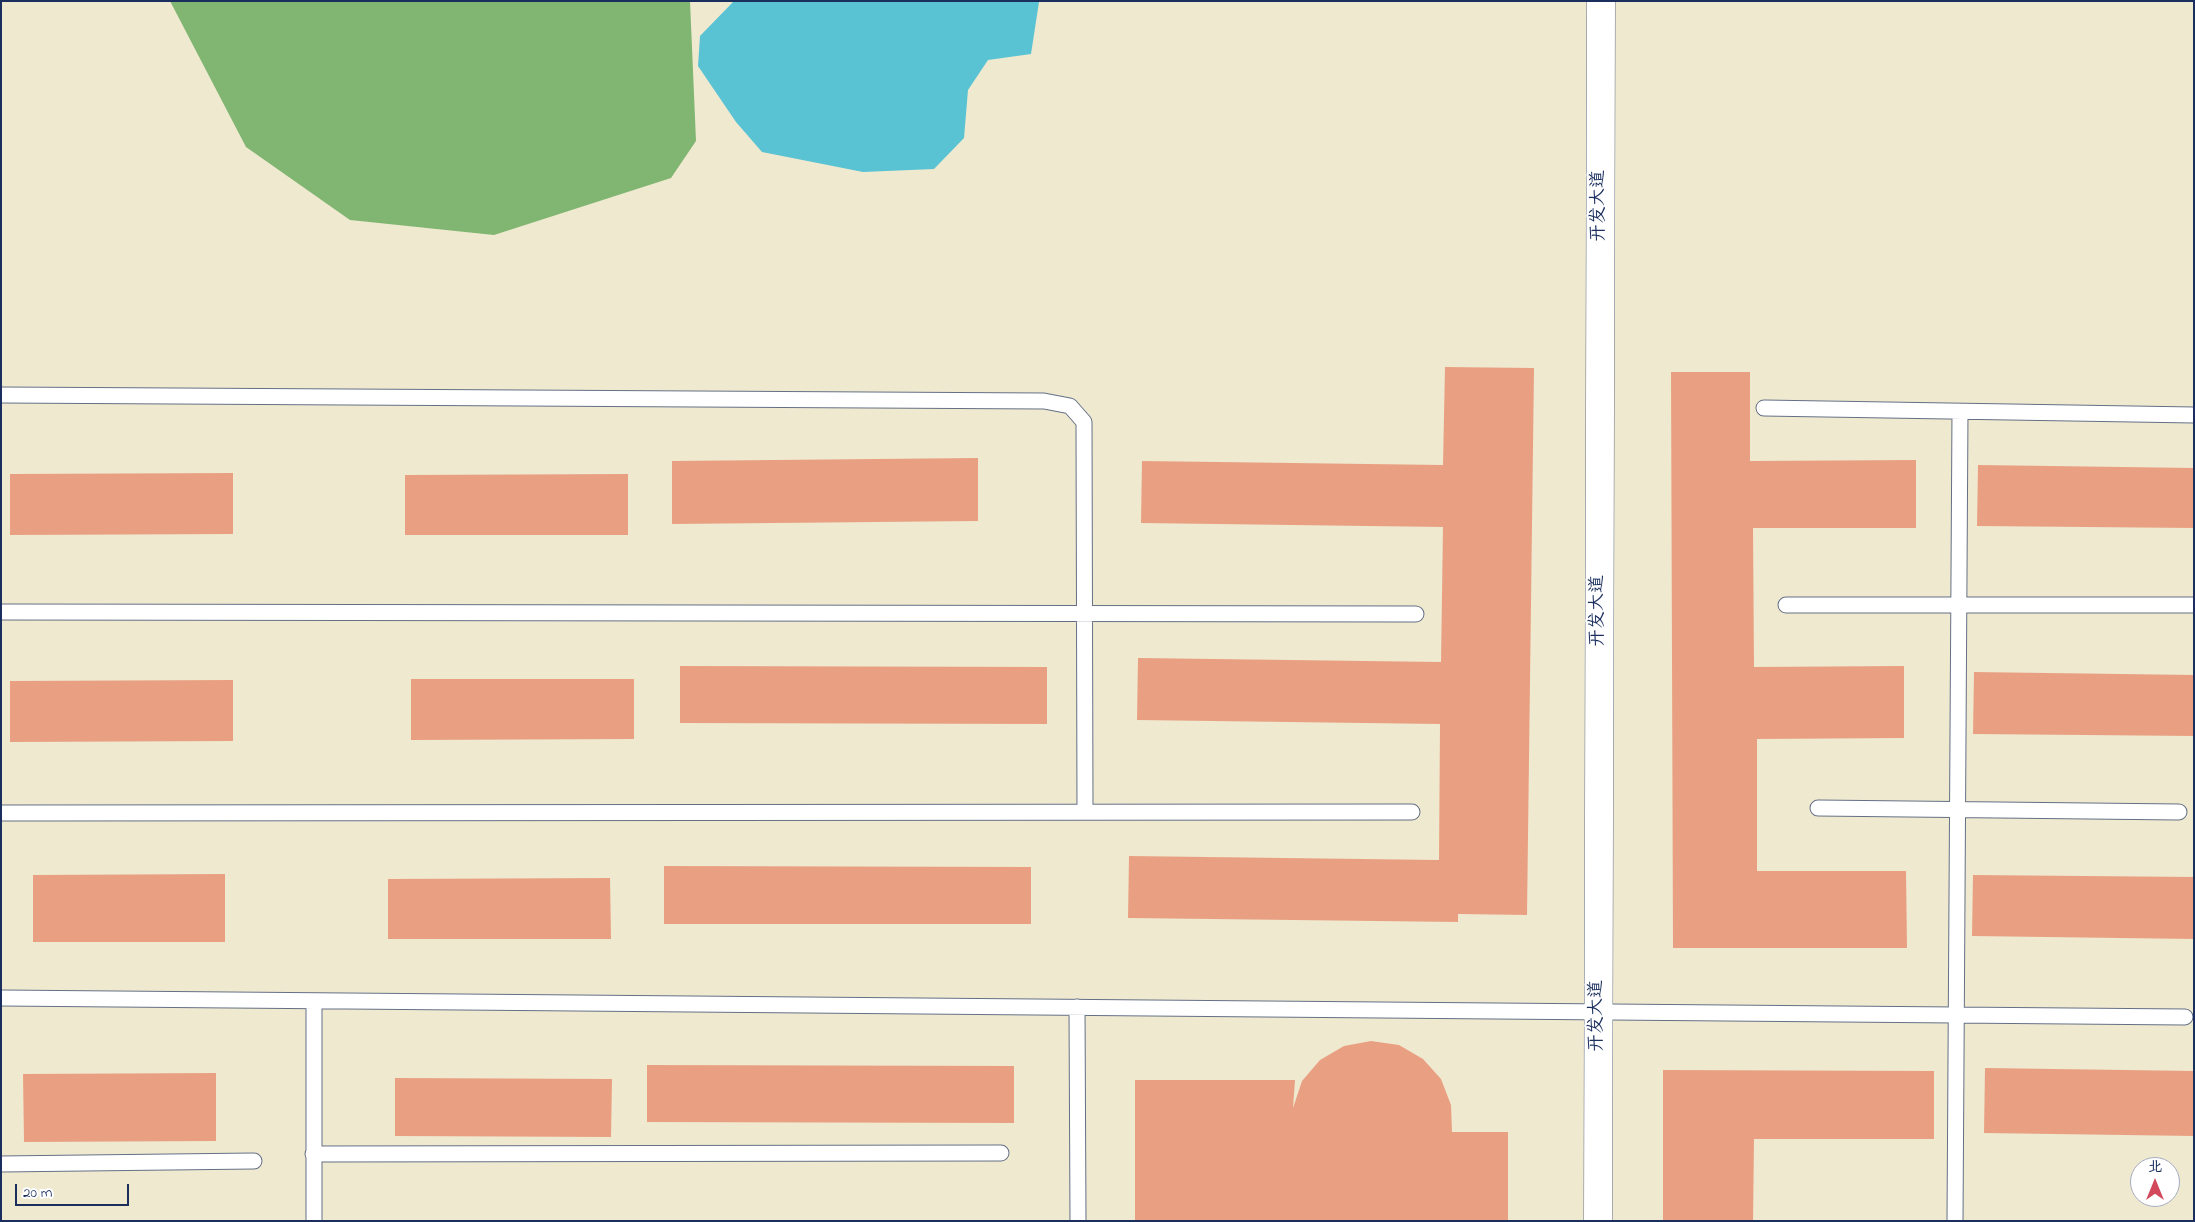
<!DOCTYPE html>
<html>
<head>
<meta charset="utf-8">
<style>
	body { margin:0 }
	#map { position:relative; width:2195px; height:1222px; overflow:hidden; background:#efe9d0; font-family:"Indie Flower","LXGW WenKai TC",sans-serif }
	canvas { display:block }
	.frame { position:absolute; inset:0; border:2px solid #1b2f5e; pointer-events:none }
	.north { position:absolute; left:2130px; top:1157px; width:50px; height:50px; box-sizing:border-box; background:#fff; border:1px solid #a4acbf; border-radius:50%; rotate:0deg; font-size:14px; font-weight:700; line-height:20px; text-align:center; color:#1b2f5e }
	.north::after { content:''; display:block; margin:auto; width:18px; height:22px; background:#d1495b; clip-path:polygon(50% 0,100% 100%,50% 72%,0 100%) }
	.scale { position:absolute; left:15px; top:1184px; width:114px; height:22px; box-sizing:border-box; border:2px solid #1b2f5e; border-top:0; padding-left:6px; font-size:15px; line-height:18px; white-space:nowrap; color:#1b2f5e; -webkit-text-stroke:4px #fff; paint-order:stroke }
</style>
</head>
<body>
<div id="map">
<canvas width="2195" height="1222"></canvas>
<div class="frame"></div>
<div class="north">北</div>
<div class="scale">20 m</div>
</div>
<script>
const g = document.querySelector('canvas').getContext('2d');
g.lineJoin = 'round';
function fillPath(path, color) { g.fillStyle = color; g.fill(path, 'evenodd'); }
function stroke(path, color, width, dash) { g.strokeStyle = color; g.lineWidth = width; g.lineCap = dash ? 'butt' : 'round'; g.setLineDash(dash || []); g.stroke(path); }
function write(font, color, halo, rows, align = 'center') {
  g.font = font + ' "Indie Flower","LXGW WenKai TC",sans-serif'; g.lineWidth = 4; g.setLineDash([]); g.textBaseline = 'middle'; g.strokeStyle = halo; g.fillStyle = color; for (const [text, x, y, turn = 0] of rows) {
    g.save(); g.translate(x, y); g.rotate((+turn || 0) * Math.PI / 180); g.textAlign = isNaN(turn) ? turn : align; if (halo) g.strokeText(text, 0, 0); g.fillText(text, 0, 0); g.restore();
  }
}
const forest = new Path2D(`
	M170,1h520l6,140 -25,37 -177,57 -144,-15 -104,-73z`);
const water = new Path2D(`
	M734,1h303l2,1 -8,52 -43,6 -20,30 -4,48 -30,31 -71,3 -101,-20 -26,-30 -38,-56 2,-30z`);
const building = new Path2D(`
	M1445,367l89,1 -7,547 -69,-1v8l-330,-4 1,-62 310,4 1,-136 -303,-4 1,-62 303,4 2,-135 -302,-4 1,-62 301,4z
	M1671,372h79v89l166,-1v68h-163l1,139 150,-1v72l-147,1v132h149l1,77h-234z
	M978,458v63l-306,3v-63z
	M1978,465l216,3v60l-217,-2z
	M233,473v61l-223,1v-61z
	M628,474v61h-223v-60z
	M680,666l367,1v57l-367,-1z
	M1974,672l220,3v61l-221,-2z
	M411,679h223v60l-223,1z
	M233,680v61l-223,1v-61z
	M664,866l367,1v57h-367z
	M225,874v68h-192v-67z
	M1973,875l221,2v62l-222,-3z
	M610,878l1,61h-223v-60z
	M1371,1041l28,4 24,14 18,20 10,26 1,27h56v89h-373v-141h160l-2,28 9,-27 18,-21 24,-14z
	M647,1065l367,1v57l-367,-1z
	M1985,1068l209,3v65l-210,-3z
	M1663,1070l271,1v68h-180l-1,82h-90z
	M216,1073v68l-192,1 -1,-68z
	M395,1078l217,1 -1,58 -216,-1z`);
const lane = new Path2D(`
	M1,395l1043,6 26,5 14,16 1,390
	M1764,408l430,7
	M1786,605h408
	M1,612l1415,2
	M1818,808l361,4
	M1,813l1411,-1
	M1,998l2184,19
	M1077,1007l1,214
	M313,1154l688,-1
	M1,1164l253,-3
	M314,1221v-220
	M1955,1221l5,-809`);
const secondary = new Path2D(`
	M1598,1221l3,-1220`);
const streetNames = [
	["开发大道",1600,206,-90],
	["开发大道",1599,611,-90],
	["开发大道",1598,1016,-90]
];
fillPath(forest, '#80b672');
fillPath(water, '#59c3d4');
fillPath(building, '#e9a082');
stroke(lane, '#657086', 17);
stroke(secondary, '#657086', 29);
stroke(lane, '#fff', 15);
stroke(secondary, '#fff', 28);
write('18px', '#1b2f5e', '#fff', streetNames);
</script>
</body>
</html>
